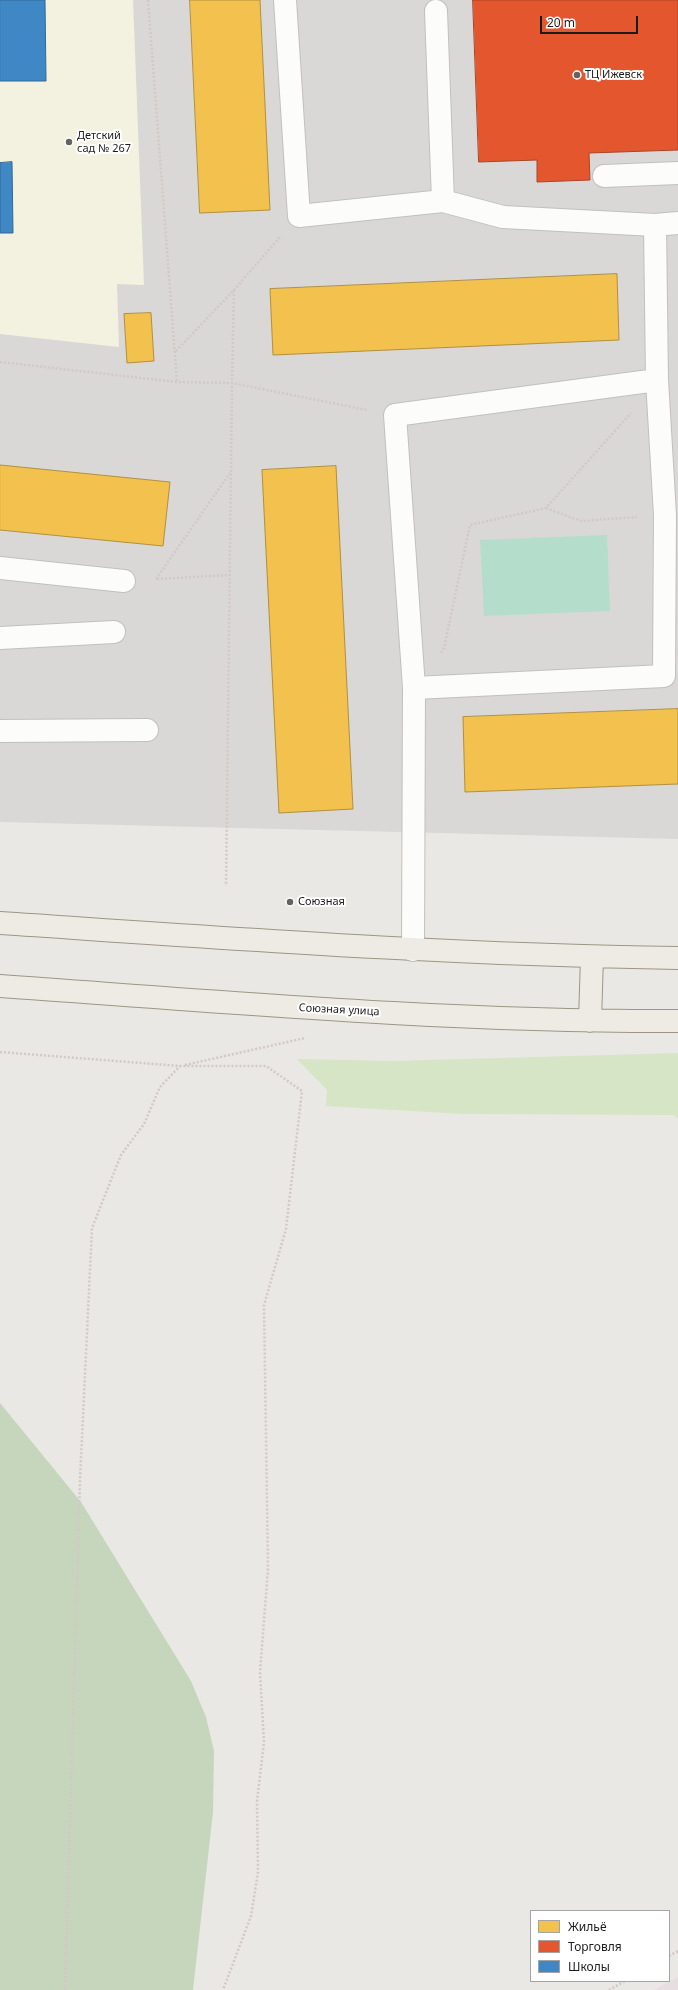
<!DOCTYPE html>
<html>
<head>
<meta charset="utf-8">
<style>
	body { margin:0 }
	#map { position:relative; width:678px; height:1990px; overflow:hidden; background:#eae8e4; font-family:"Noto Sans",sans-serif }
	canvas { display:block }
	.legend { position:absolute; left:530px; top:1910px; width:140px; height:72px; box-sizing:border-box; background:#fff; border:1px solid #a4a4a4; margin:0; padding:5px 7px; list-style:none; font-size:12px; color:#1c1c1c }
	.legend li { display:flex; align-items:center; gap:8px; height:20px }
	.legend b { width:20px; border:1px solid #a4a4a4 }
	.scale { position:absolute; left:540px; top:16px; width:98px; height:18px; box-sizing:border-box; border:2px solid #1c1c1c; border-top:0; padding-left:5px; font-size:12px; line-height:14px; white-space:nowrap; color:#1c1c1c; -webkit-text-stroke:3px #fff; paint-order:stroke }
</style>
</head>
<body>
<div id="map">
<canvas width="678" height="1990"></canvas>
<ul class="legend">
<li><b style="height:11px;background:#f2c14e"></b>Жильё</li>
<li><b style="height:11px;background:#e4572e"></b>Торговля</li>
<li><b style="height:11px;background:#3f88c5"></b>Школы</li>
</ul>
<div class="scale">20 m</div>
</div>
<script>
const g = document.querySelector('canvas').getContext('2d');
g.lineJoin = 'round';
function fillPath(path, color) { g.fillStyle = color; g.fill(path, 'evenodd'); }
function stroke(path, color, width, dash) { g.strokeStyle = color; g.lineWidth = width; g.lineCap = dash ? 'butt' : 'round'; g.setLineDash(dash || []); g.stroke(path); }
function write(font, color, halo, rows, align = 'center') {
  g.font = font + ' "Noto Sans",sans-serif'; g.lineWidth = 4; g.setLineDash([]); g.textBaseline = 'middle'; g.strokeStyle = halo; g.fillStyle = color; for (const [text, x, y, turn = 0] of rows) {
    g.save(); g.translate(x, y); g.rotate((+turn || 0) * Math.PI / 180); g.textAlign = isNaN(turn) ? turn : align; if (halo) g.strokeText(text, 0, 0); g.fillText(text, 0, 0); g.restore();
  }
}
const residential = new Path2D(`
	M0,0h678v839l-678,-17z`);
const industrial = new Path2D(`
	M678,1977v13h-24z`);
const education = new Path2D(`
	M0,0h133l11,285 -27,-1 2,63 -119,-13z`);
const grass = new Path2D(`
	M678,1053v66l-4,-4 -211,-1 -137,-8 1,-16 -30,-31 97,2z`);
const forest = new Path2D(`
	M0,1403l81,99 110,179 15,36 8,34 -1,61 -20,178h-193z`);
const pitch = new Path2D(`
	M607,535l3,76 -126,5 -4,-76z`);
const homes = new Path2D(`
	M190,0h70l10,210 -70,3z
	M617,274l2,66 -346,15 -3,-66z
	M151,313l3,48 -27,2 -3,-49z
	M0,465l170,17 -7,64 -163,-16z
	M336,466l17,343 -74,4 -17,-343z
	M678,709v75l-213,8 -2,-75z`);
const shops = new Path2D(`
	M473,0h205v150l-89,3 1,27 -53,2v-22l-58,2z`);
const schools = new Path2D(`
	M0,0h45l1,81h-46z
	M12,162l1,71h-13v-70z`);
const path = new Path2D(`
	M148,0l29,382
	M234,290l-2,93 135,27
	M176,351l58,-61 47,-54
	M0,362l177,20 55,1 -6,503
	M546,508l35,13 56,-4
	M156,579l74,-106
	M157,579l73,-4
	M441,653l3,-5 26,-123 76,-17 85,-95
	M0,1052l180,14h86l36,25 -16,138 -22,76 4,264 -8,103 4,70 -7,59 1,71 -7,44 -28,74
	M185,1065l120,-27
	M669,1956l9,-5
	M65,1990l15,-511 12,-251 29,-73 23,-31 16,-37 20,-21
	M609,1990l16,-9`);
const minor = new Path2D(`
	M285,0l14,216 144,-15 60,16 152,8 23,-2
	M436,11l7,190
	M604,176l74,-3
	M0,568l124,13
	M0,638l114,-6
	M414,688l-19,-273 262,-35
	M0,731l147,-1
	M413,950l1,-262 250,-12 1,-161 -8,-135 -2,-155`);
const major = new Path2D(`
	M0,923c226,15 452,32 678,35
	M0,986c226,16 452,36 678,35
	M590,1021l2,-64`);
const markers = [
	[577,75,4,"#646362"],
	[69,142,4,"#646362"],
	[290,902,4,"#646362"]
];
const poiNames = [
	["ТЦ Ижевск",585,75],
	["Детский",77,136],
	["сад № 267",77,149],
	["Союзная",298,902]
];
const streetNames = [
	["Союзная улица",339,1010,3]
];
fillPath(residential, '#d9d8d6');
fillPath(industrial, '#e7dee2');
fillPath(education, '#f3f2e0');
fillPath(grass, '#d6e5c5');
fillPath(forest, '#c5d6bc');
fillPath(pitch, '#b4ddcc');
fillPath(homes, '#f2c14e');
stroke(homes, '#b2903f', 1);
fillPath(shops, '#e4572e');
stroke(shops, '#a84529', 1);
fillPath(schools, '#3f88c5');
stroke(schools, '#346892', 1);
stroke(minor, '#c1c0bf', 24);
stroke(major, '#9d9684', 24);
stroke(path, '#d3c8c6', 2.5, [2, 2]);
stroke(minor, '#fcfcfb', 22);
stroke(major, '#eeebe4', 22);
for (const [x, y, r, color] of markers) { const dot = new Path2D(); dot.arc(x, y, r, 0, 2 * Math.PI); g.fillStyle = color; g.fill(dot); stroke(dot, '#fff', 1.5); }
write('11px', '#1c1c1c', '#fff', poiNames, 'left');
write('11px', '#1c1c1c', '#fff', streetNames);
</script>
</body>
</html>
